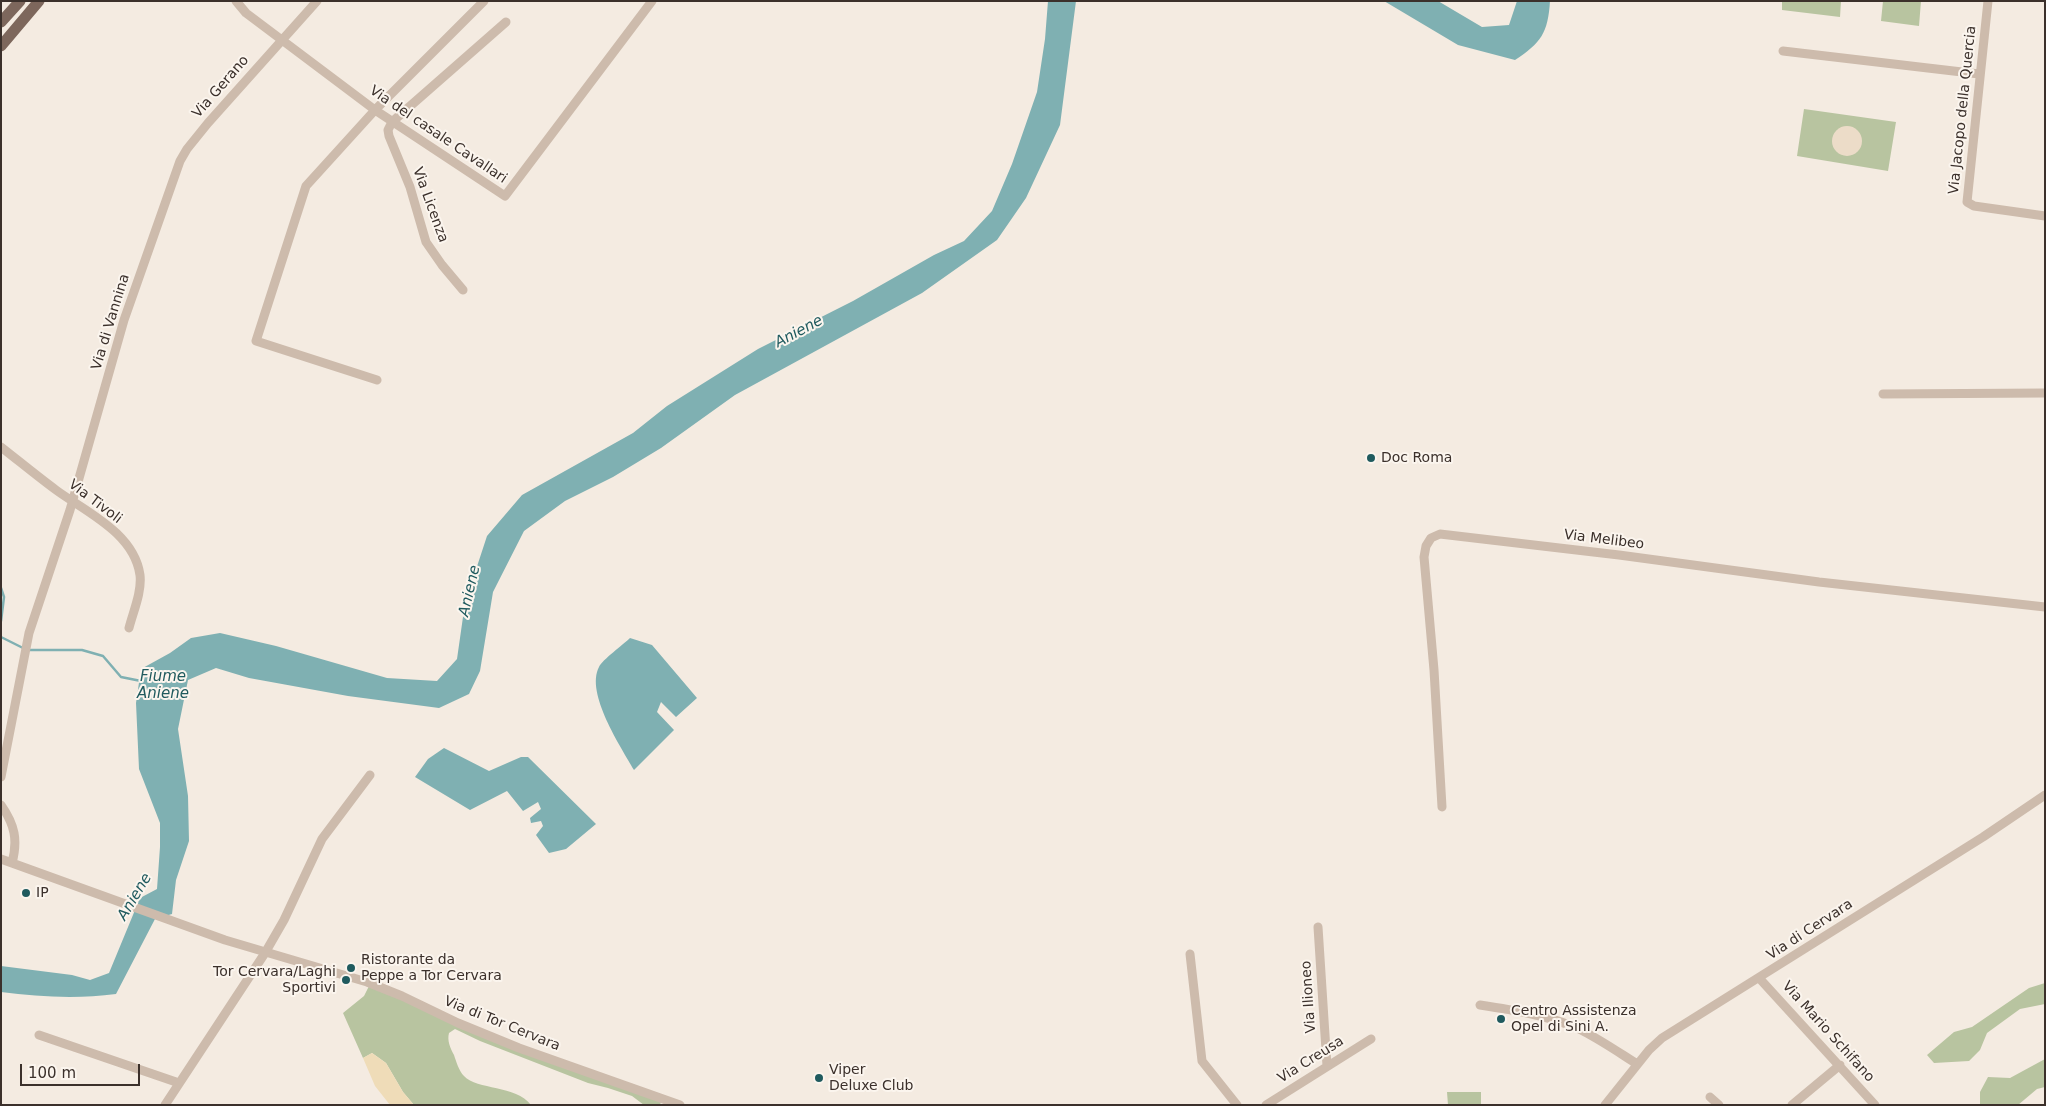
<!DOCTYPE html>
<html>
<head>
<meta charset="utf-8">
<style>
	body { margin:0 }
	#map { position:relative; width:2046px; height:1106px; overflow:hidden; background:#f4ebe1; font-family:"DejaVu Sans",sans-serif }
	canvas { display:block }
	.frame { position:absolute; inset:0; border:2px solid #3b302b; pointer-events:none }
	.scale { position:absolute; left:20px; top:1064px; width:120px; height:22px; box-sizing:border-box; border:2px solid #3b302b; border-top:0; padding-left:6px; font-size:15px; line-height:18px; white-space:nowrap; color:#3b302b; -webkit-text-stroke:4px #fbf5ee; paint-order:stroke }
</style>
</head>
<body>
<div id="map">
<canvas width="2046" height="1106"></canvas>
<div class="frame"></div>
<div class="scale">100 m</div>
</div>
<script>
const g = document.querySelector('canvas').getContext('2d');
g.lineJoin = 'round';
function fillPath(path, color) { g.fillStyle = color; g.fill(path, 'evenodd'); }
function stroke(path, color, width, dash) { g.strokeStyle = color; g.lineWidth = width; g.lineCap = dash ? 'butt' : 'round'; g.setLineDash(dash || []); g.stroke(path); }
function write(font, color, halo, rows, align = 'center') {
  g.font = font + ' "DejaVu Sans",sans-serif'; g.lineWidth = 4; g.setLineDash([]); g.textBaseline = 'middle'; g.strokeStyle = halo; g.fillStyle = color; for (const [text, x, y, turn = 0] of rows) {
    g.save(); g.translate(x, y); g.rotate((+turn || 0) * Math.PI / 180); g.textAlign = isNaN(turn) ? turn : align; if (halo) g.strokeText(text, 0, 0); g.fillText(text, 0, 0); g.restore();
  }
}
const green = new Path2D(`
	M1782,1h59l-1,16 -58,-7z
	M1883,1h38l-2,25 -38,-5z
	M1804,109l92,13 -8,49 -91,-15z
	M2045,983v21l-25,5 -33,24 -7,17 -11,11 -35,2 -7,-8 27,-23 18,-5 57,-39z
	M369,986l292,116 -1,3h-16l-12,-9 -24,-8 -20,-5 -108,-42 -25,-12 -6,4c-2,7 1,15 5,22 2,6 5,16 10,21 13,14 52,9 67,29h-117l-11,-13 -17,-29 -14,-10 -9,5 -20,-45 21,-17z
	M2045,1059v28l-8,2 -19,16h-38v-13l8,-15 22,1z
	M1447,1092h34v13h-33z`);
const sand = new Path2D(`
	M372,1053l14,10 17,29 11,13h-24l-15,-19 -12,-28z`);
const plaza = new Path2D(`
	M1832 141a15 15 0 1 1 30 0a15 15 0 1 1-30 0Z`);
const water = new Path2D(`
	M1048,1h28l-16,124 -34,73 -29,42 -75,53 -187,102 -74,53 -48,29 -48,24 -41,30 -31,61 -13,79 -11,23 -30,14 -91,-12 -99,-18 -33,-10 -28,12 -10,49 10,67 1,45 -13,39 -4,34 -17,5 -39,75c-38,5 -77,3 -115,-2v-26l71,9 18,5 19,-7 31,-75 17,-9 3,-42v-24l-21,-54 -3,-66 5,-34 29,-16 21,-15 29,-5 56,13 111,32 50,3 20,-22 8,-56 22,-67 35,-41 111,-62 34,-27 91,-57 95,-48 81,-46 30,-14 28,-30 20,-47 25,-72 8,-53z
	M1384,1h54l44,26 27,-2 8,-24h33c-2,32 -9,42 -35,59l-57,-15z
	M630,638l22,7 45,53 -21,19 -15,-15 -4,10 17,18 -40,40c-13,-23 -49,-77 -35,-103 3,-7 25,-23 31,-29z
	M444,748l45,23 32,-14h7l68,67 -30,25 -17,4 -13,-18 7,-9 -2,-5 -10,2 -1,-5 11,-9 -3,-7 -15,9 -16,-20 -37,19 -55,-33 13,-18z`);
const stream = new Path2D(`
	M1,588l3,9 -3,24
	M1,637l26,13h55l21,6 18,21 20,4`);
const minor = new Path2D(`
	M236,1l10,12 129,97 130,86 147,-195
	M1988,1l-21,201 7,4 71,10
	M1783,51l196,23
	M463,290l-21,-25 -16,-23 -16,-55 -21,-51 -1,-6 4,-8 114,-100
	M377,380l-121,-39 50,-155 69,-76 109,-109
	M1883,394l162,-1
	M1,447c18,14 36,29 55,43 30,22 78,43 84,85 2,17 -7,37 -11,53
	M1,777l28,-144 41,-123 54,-190 56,-159 7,-12 21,-26 109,-122
	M1,805c14,20 17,35 11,58
	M1442,807l-8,-137 -10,-113 2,-11 5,-8 9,-4 179,21 200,27 226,25
	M1,859l224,81 142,42 35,14 56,27 61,25 161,57
	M1318,927l9,139
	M1190,954l12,107 35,44
	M1760,979l115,126
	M1480,1005c33,5 66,10 97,23 21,10 41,24 60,36
	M39,1035l140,48
	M1710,1097l9,8
	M165,1105l100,-152 19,-33 38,-81 48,-64
	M1266,1105l105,-66
	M1605,1105l44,-55 13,-12 321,-201 62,-42
	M1792,1105l48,-40`);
const major = new Path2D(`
	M1,22l19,-21
	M1,46l38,-45`);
const markers = [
	[1371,458,5,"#1f5a5e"],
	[26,893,5,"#1f5a5e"],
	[351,968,5,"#1f5a5e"],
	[346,980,5,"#1f5a5e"],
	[1501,1019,5,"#1f5a5e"],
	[819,1078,5,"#1f5a5e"]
];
const streetNames = [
	["Via Gerano",221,87,-49],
	["Via Jacopo della Quercia",1963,110,-84],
	["Via del casale Cavallari",438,135,34],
	["Via Licenza",430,205,70],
	["Via di Vannina",111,322,-73],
	["Via Tivoli",95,502,37],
	["Via Melibeo",1604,540,7],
	["Via di Cervara",1810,930,-33],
	["Via Ilioneo",1309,997,-94],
	["Via di Tor Cervara",502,1024,22],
	["Via Mario Schifano",1828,1032,48],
	["Via Creusa",1311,1060,-32]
];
const poiNames = [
	["Doc Roma",1381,458],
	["IP",36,893],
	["Ristorante da",361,960],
	["Peppe a Tor Cervara",361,976],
	["Tor Cervara/Laghi",336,972,"right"],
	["Sportivi",336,988,"right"],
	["Centro Assistenza",1511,1011],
	["Opel di Sini A.",1511,1027],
	["Viper",829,1070],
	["Deluxe Club",829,1086]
];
const waterNames = [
	["Aniene",799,332,-28],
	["Aniene",470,591,-77],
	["Fiume",163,677],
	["Aniene",163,694],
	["Aniene",135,897,-59]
];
fillPath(green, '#b8c4a0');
fillPath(sand, '#efdcb8');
fillPath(plaza, '#ecdcc8');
fillPath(water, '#7fb0b2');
stroke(stream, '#7fb0b2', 2.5);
stroke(minor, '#cdbbac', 9);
stroke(major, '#7d675c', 11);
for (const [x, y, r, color] of markers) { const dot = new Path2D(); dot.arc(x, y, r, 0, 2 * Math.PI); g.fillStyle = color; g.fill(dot); stroke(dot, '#fbf5ee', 2); }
write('14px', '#3b302b', '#fbf5ee', streetNames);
write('14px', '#3b302b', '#fbf5ee', poiNames, 'left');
write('italic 15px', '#1f5a5e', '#fbf5ee', waterNames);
</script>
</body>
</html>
